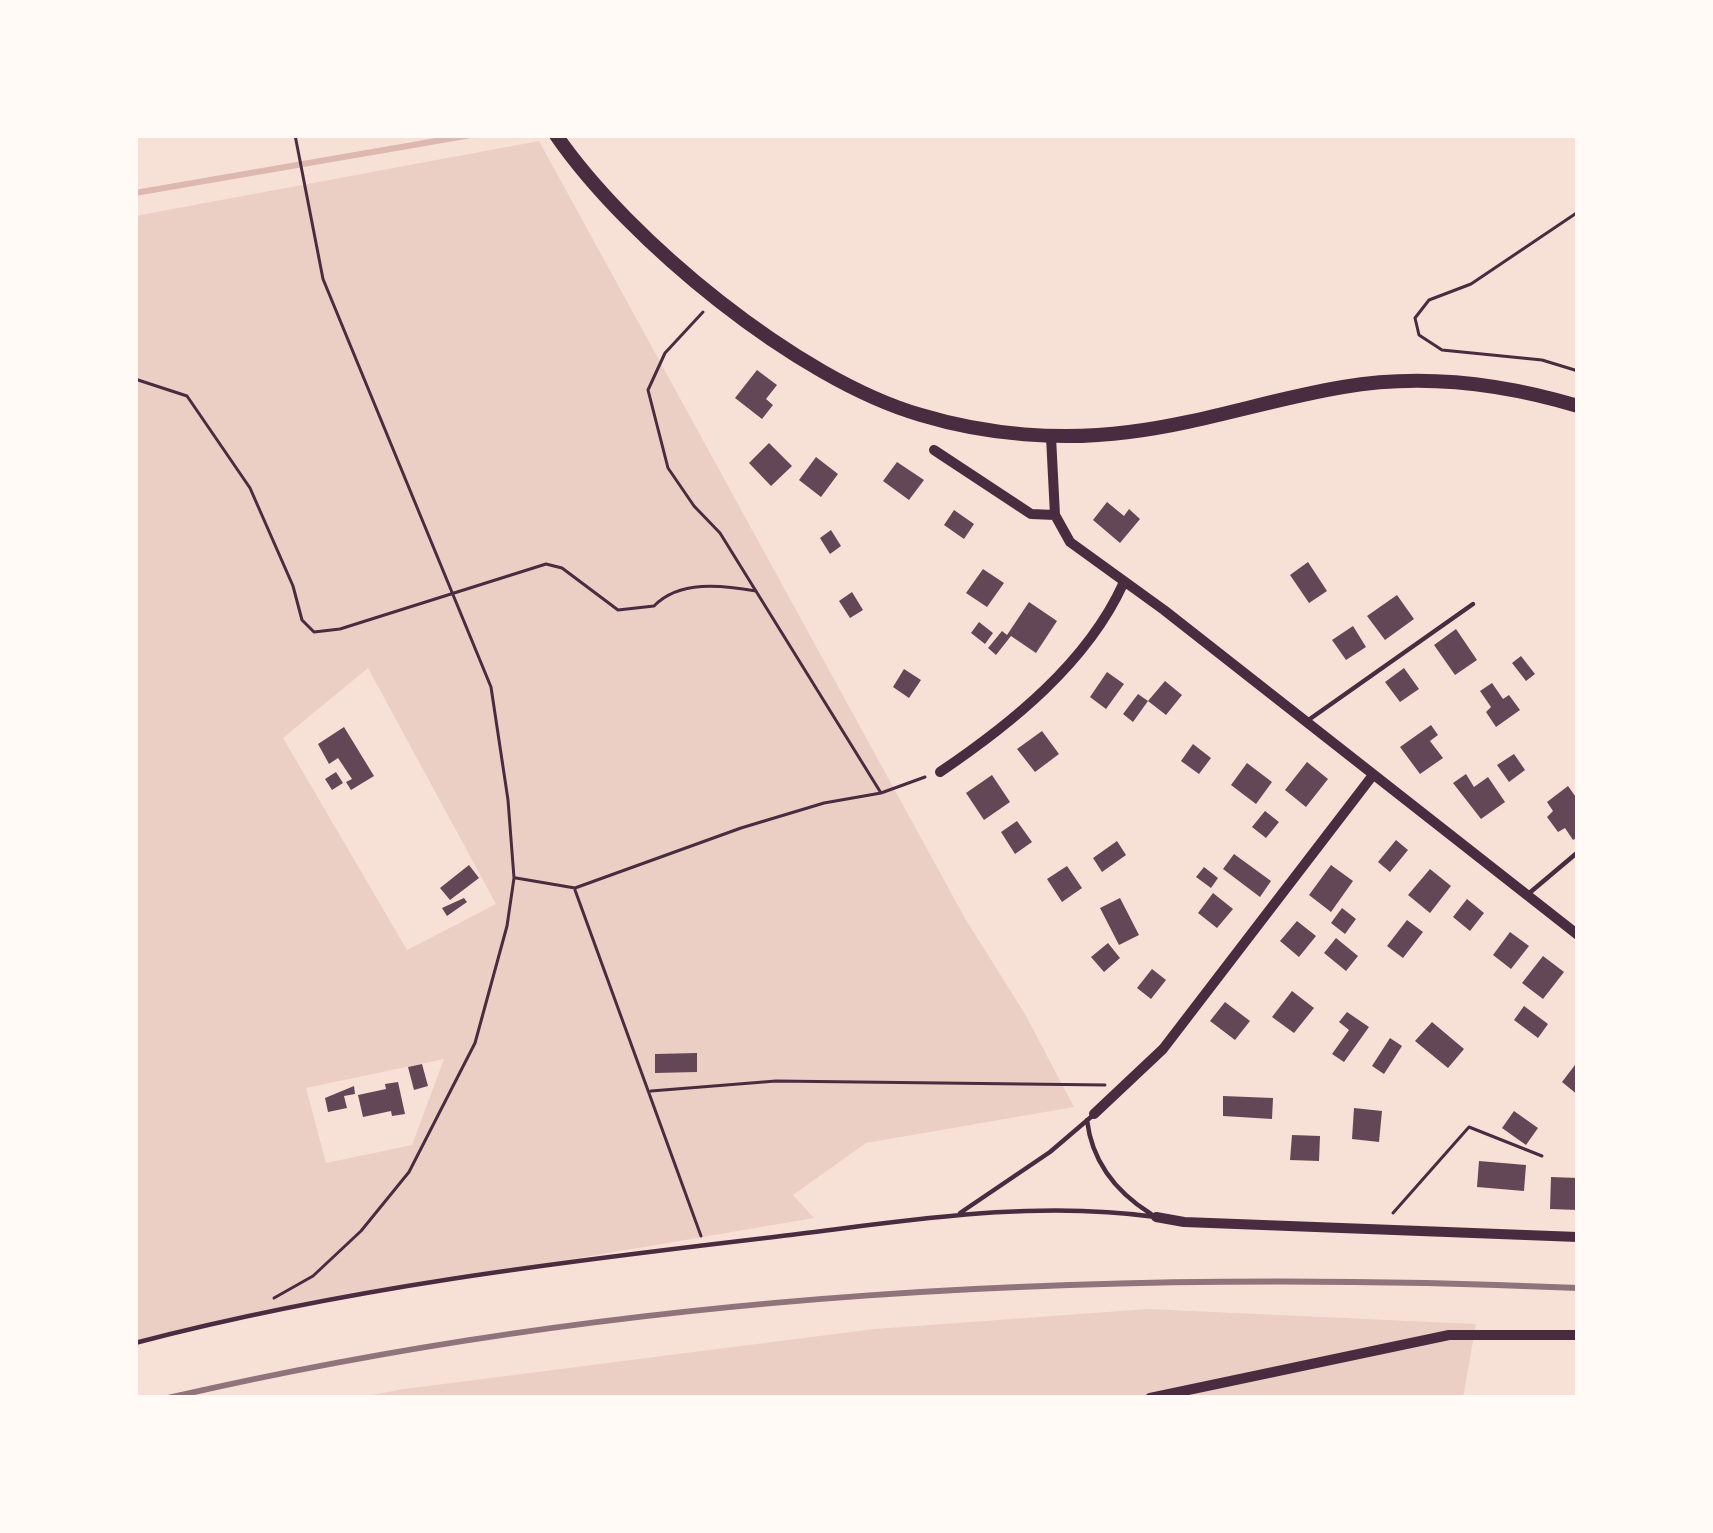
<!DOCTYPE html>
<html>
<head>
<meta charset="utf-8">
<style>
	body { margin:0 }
	#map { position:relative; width:1713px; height:1533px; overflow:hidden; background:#f7e1d7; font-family:Commissioner,sans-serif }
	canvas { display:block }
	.frame { position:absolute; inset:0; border:138px solid #fffaf5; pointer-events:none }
</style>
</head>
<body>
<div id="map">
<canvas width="1713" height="1533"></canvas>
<div class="frame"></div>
</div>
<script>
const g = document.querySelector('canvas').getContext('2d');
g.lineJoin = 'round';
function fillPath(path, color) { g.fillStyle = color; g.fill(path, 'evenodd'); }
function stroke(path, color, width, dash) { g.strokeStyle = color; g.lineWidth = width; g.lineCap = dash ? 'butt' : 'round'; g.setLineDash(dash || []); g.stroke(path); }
const green = new Path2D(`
	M539,141l427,779 59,94 49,93 -208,36 -73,52 21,23 -568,97 -111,28v-1127zM368,668l128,236 -89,46 -124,-212zM444,1059l-32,86 -86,18 -20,-75z
	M1148,1309l328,15 -13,74h-1107l48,-9 470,-60z`);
const stream = new Path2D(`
	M135,193l336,-58`);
const building = new Path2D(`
	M757,370l20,15 -11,14 7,6 -11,14 -27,-21z
	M769,443l23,23 -21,20 -22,-23z
	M816,457l22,17 -17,23 -22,-17z
	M897,462l27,18 -15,20 -26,-19z
	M1107,502l17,14 5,-7 11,10 -20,24 -27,-23z
	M954,510l20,14 -10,15 -20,-14z
	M831,530l10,16 -11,8 -10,-16z
	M1308,562l19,29 -18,12 -19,-28z
	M983,569l21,14 -17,24 -21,-14z
	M852,592l11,18 -13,8 -11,-17z
	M1397,595l17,24 -29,21 -18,-24z
	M1029,602l28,19 -21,32 -25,-17 -15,19 -8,-7 14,-17 5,4z
	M979,622l14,11 -8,11 -14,-11z
	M1353,626l13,21 -20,13 -14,-20z
	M1456,629l21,31 -22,15 -21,-30z
	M1521,656l14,18 -9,7 -14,-18z
	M1404,668l15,21 -19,13 -15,-20z
	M904,669l17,11 -12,18 -16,-11z
	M1107,672l17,12 -18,25 -16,-12z
	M1165,681l17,14 -16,20 -18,-14z
	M1492,683l11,16 6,-4 11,15 -24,17 -10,-15 5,-5 -11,-16z
	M1138,694l10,7 -15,21 -10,-8z
	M1431,725l7,10 -8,6 13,17 -23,16 -20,-27z
	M344,727l30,49 -23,14 -5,-8 6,-3 -14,-21 -9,6 -11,-20z
	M1042,731l17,23 -24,18 -18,-23z
	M1193,744l18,14 -12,16 -18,-13z
	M1514,754l11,16 -16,12 -12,-17z
	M1307,762l21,17 -22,28 -21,-17z
	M1247,763l25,19 -16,22 -25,-19z
	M336,772l7,11 -11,7 -7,-11z
	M1466,774l8,13 14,-10 17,25 -24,17 -28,-36z
	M992,775l18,27 -26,18 -18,-27z
	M1568,786l10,14v37l-5,3 -8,-12 -7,4 -11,-15 6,-6 -6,-9z
	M1265,811l14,11 -13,16 -14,-11z
	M1017,821l15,21 -17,12 -14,-22z
	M1396,840l12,10 -18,22 -12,-10z
	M1117,841l9,14 -24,17 -9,-14z
	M1234,854l37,27 -11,16 -37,-28z
	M469,865l10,13 -29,22 -10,-12z
	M1331,865l22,16 -22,31 -22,-17z
	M1067,866l15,22 -20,14 -15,-23z
	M1204,867l14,11 -7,10 -15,-11z
	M1430,869l21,17 -21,27 -22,-18z
	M1213,893l20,16 -16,19 -19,-15z
	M464,898l3,4 -20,14 -5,-8z
	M1120,898l19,37 -20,10 -19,-37z
	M1467,899l17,14 -14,18 -17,-14z
	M1342,908l14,11 -11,15 -14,-11z
	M1407,920l16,12 -20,26 -16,-12z
	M1297,921l19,15 -17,21 -19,-16z
	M1510,932l19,14 -18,23 -18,-14z
	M1336,938l22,18 -12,15 -22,-18z
	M1108,943l12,15 -16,14 -13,-15z
	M1543,956l21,16 -21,27 -21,-16z
	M1152,969l14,11 -15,19 -14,-11z
	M1292,991l22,17 -20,25 -22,-16z
	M1225,1002l25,19 -15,19 -25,-19z
	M1524,1006l24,18 -10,14 -24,-18z
	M1347,1012l22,15 -25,35 -12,-8 17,-24 -10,-8z
	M1432,1022l32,27 -16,19 -33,-27z
	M1390,1038l12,8 -18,28 -12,-8z
	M697,1053v19l-42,1v-19z
	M1578,1061v34l-16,-13z
	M422,1064l6,22 -14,4 -6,-23z
	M398,1082l7,32 -13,2 -1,-5 -28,6 -5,-22 28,-6 -1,-5z
	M354,1086l1,8 -11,2 3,12 -19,4 -3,-14z
	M1223,1096l50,2 -1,21 -49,-3z
	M1354,1108l28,3 -3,31 -27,-3z
	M1514,1111l24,17 -12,17 -24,-17z
	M1292,1135l28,1 -1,25 -29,-1z
	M1479,1161l47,4 -2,26 -47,-4z
	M1551,1177l27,1v32l-28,-1z`);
const path = new Path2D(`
	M1578,212l-107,72 -42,16 -14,18 4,17 23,15 100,10 36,11
	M703,312l-38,41 -17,37 20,78 26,38 26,27 161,260
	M135,379l52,17 63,92 43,98 9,34 12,12 26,-3 206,-65 16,4 56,42 36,-4c25,-26 68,-21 102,-15
	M516,878l59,10 166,-60 83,-25 57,-10 44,-16
	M575,890l126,346
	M651,1091l125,-10 329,4
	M1393,1213l76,-86 73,29
	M274,1298l39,-22 48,-45 48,-59 66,-129 32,-117 7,-48 -6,-78 -17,-113 -168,-408 -28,-144`);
const service = new Path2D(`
	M1307,721l166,-117
	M1527,895l51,-43
	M1087,1120c5,43 29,72 64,94
	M960,1213l90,-61 41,-35
	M135,1343c209,-55 425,-81 639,-106 127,-15 254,-38 382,-20`);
const minor = new Path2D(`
	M1051,437l4,78 15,27 94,68 414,325
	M934,450l97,64 24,1
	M940,772c71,-48 147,-109 183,-188
	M1094,1114l69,-65 210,-274
	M1156,1217l28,5 394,15
	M1150,1398l299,-63h129`);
const secondary = new Path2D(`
	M556,135c72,105 242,245 365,280 66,20 140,26 208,17 73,-9 142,-33 214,-45 80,-14 158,-4 235,19`);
const rail = new Path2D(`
	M168,1398c463,-107 936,-130 1410,-110`);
fillPath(green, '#ebcfc5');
stroke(stream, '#dcb8b0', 6);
fillPath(building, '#644757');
stroke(path, '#4a2c40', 3);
stroke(service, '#4a2c40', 4.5);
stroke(minor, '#4a2c40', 10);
stroke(secondary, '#4a2c40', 14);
stroke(rail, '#8f747c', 6);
</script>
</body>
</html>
